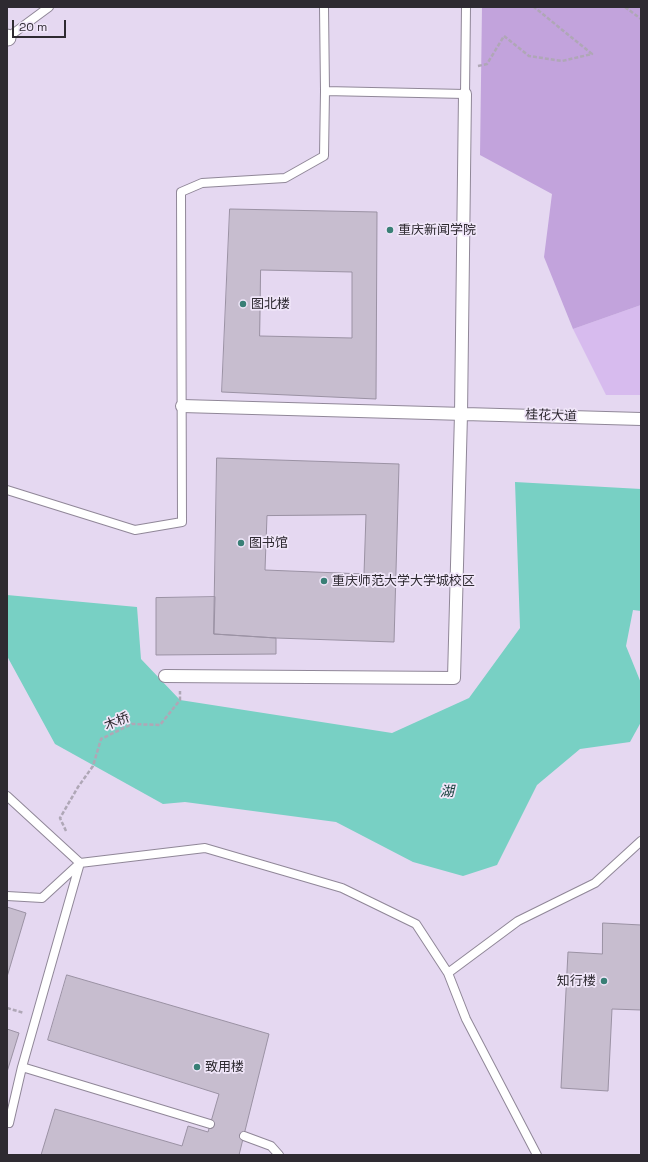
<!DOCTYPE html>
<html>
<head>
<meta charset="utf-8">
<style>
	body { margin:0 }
	#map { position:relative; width:648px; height:1162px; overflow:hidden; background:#f0e6f9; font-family:"Space Grotesk",sans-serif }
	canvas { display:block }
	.frame { position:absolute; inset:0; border:8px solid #2e2a31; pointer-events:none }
	.scale { position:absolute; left:12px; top:20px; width:54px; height:18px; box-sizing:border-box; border:2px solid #2e2a31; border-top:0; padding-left:5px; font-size:12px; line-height:14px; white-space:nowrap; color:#2e2a31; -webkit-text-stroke:3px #f0e6f9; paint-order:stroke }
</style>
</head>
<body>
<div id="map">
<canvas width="648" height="1162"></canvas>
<div class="frame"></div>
<div class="scale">20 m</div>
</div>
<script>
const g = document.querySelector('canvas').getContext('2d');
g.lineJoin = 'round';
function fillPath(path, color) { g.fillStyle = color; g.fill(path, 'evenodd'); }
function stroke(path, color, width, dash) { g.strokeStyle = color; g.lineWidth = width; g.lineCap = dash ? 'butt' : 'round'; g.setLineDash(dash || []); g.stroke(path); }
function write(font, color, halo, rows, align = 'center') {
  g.font = font + ' "Space Grotesk","Noto Sans SC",sans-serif'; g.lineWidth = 3.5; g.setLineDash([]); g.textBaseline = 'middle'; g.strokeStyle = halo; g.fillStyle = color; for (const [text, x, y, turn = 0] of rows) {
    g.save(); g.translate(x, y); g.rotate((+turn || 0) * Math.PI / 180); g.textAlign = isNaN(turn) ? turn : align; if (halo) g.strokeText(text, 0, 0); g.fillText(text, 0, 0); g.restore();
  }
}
const built = new Path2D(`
	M7,7h634v1148h-634z`);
const green = new Path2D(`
	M641,305v90h-35l-33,-66z`);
const forest = new Path2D(`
	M482,7h159v298l-68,24 -29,-72 8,-63 -72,-39z`);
const water = new Path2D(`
	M515,482l126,7v122l-8,-1 -7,36 15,37v39l-11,20 -50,7 -43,36 -40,80 -34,11 -50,-14 -77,-40 -151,-20 -22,2 -108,-60 -48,-88v-61l130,12 4,52 39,41 212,33 77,-35 51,-70z`);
const building = new Path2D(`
	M230,209l147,3 -1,187 -154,-7zM261,270l91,2v66l-92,-2z
	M217,458l182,6 -5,178 -118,-4 -62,-4zM366,515l-2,59 -99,-4 2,-54z
	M215,597l-1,37 62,4v16l-120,1v-57z
	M7,907l19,6 -19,64z
	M603,923l38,2v85l-29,-1 -4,82 -47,-3 7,-136 34,2z
	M67,975l202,59 -30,121h-198l14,-46 127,37 6,-20 20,6 11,-38 -171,-54z
	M7,1029l12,4 -12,39z`);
const path = new Path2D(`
	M625,7l16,12
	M478,66l9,-2 17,-28 25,20 33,5 30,-7 -58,-47
	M66,831l-6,-13 18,-31 15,-21 8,-27 31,-15 28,1 20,-25v-9
	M7,1008l17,5`);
const service = new Path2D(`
	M7,38l42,-31
	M325,91l140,3 1,-87
	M7,490l128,40 47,-8 -1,-330 21,-9 83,-5 39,-22 1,-65 -1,-84
	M7,796l73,67 125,-15 137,40 74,36 32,49 18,46 71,136
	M7,896l35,2 37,-34
	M448,973l70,-52 77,-38 46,-42
	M22,1067l58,-204
	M7,1123h2l13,-56 188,57
	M244,1136l27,10 8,9`);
const pedestrian = new Path2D(`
	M182,406l459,13
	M165,676l289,2 7,-264 4,-320`);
const minor = new Path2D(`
	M7,37l1,1`);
const markers = [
	[390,230,4,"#397f76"],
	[243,304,4,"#397f76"],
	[241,543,4,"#397f76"],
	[324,581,4,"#397f76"],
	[604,981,4,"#397f76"],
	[197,1067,4,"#397f76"]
];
const poiNames = [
	["重庆新闻学院",398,230],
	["图北楼",251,304],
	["图书馆",249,543],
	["重庆师范大学大学城校区",332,581],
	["知行楼",596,981,"right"],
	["致用楼",205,1067]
];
const streetNames = [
	["桂花大道",551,416,2],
	["木桥",117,722,-21]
];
const waterNames = [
	["湖",447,792]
];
fillPath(built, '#e5d8f1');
fillPath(green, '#d7bbee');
fillPath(forest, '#c2a3dc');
fillPath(water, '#78d0c4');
fillPath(building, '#c7bdcf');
stroke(building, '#9b92a4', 1);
stroke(service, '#908798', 10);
stroke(pedestrian, '#908798', 14);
stroke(minor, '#908798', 17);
stroke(path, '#afa7b6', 2.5, [4, 2]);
stroke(service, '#fff', 8);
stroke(pedestrian, '#fff', 12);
stroke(minor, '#fff', 15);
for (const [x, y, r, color] of markers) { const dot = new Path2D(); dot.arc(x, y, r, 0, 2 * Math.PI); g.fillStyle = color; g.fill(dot); stroke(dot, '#f0e6f9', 1.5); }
write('13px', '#2e2a31', '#f0e6f9', poiNames, 'left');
write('13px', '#2e2a31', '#f0e6f9', streetNames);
write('italic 14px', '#153e39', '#f0e6f9', waterNames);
</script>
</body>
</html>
